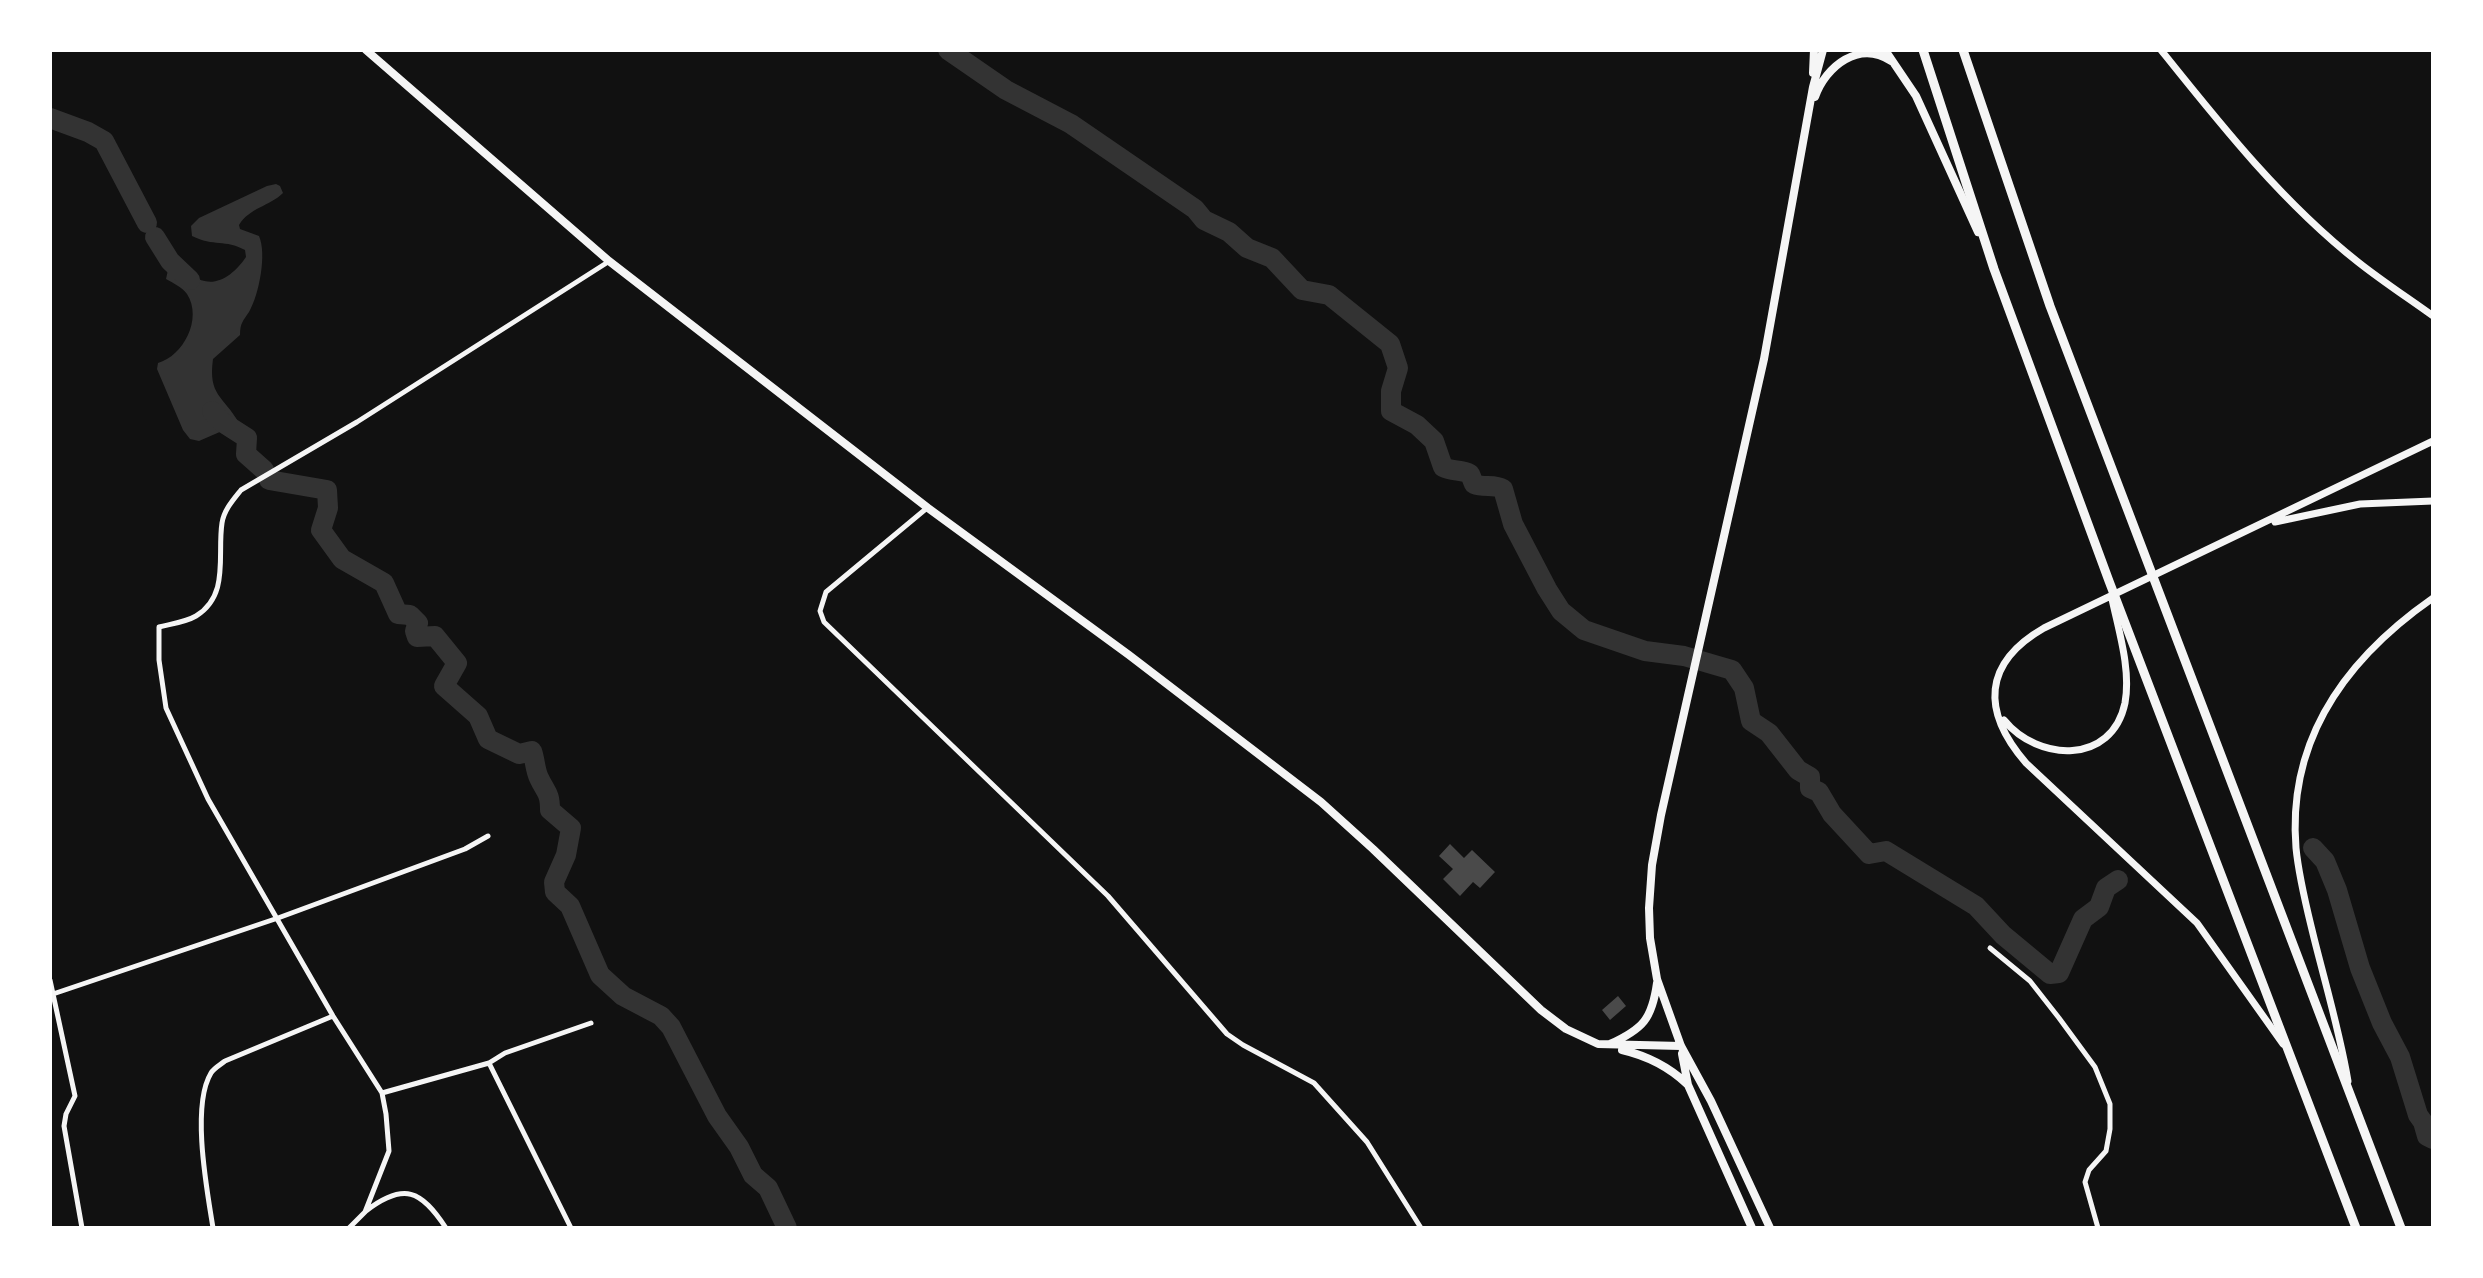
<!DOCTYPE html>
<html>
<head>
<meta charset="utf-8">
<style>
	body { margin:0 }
	#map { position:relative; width:2483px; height:1278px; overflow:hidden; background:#111; font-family:"Noto Sans",sans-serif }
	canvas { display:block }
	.frame { position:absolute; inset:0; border:52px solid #fff; pointer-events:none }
</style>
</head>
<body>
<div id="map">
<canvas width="2483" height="1278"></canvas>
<div class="frame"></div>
</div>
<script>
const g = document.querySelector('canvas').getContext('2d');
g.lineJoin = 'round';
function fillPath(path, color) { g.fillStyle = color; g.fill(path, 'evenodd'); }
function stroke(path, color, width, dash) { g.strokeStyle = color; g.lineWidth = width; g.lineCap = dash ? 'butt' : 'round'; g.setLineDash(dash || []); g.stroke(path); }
const water = new Path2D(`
	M276,184l4,2 3,7c-13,13 -34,15 -44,32l1,4 19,7c8,18 0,59 -10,76 -6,9 -9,11 -9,23l-27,24c-5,37 10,36 26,64l-2,4 -15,4 -23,10 -9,-2 -7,-9 -26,-61 1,-6c25,-7 45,-44 29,-69 -5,-7 -14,-11 -21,-15l4,-18c10,3 14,9 22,14 21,16 41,1 54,-18l-1,-7c-20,-11 -31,-3 -53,-14l-1,-10 8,-8 68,-32z`);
const river = new Path2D(`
	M948,50l58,40 65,34 124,85 9,11 25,12 18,16 25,10 30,32 27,5 61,49 8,24 -7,23v20l26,14 17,16 9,26c10,5 18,2 27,7l4,10c10,4 20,0 29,5l10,35 34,65 14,22 23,19 61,21 39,5 48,14 12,18 7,33 18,12 29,37 12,7v11l9,4 13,22 37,40 17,-3 90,55 27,29 47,39 9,-1 24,-54 16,-12 7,-19 12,-8
	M50,118l38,14 16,9 43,82
	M155,237l15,24 20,19
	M212,411l10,11 25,16 -1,16 18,16
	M269,480l58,10 1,18 -7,22 21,29 42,24 14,31 12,1 8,8 -3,8 2,6 18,-1 22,27 -13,23 34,30 10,23 31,15 13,-3c3,8 3,19 7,27 7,15 11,14 11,32l21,18 -5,27 -12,27 1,10 15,14 30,69 23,21 38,20 10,11 46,89 22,31 14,28 15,13 19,40
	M2313,848l12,13 12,29 23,78 22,55 18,34 18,58 5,7 4,14 6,3`);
const building = new Path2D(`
	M1450,844l14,14 8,-8 23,22 -15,16 -7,-6 -13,14 -17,-17 10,-10 -14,-13z
	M1618,996l8,10 -16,14 -8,-10z`);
const minor = new Path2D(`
	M927,508l-101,84 -6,19 4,11 284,274 119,138 16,11 71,38 53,59 54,86
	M1990,948l40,33 29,37 36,49 15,37v25l-4,22 -17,19 -4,12 13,46
	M50,980l3,14
	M489,1063l82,165
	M382,1093l-49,-77 -125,-217 -42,-91 -7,-48v-33c12,-3 27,-5 37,-11 34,-21 21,-61 26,-93 2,-13 11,-23 19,-33l116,-68 251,-160
	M366,1211c38,-29 55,-21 80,17
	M82,1228l-18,-102 2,-12 9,-18 -22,-102 225,-76 187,-69 23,-13
	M213,1228c-6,-38 -22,-122 -2,-155 3,-5 9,-8 14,-12l108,-45
	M349,1228l16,-16 24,-61 -3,-37 -4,-21 107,-30 16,-10 86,-30`);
const secondary = new Path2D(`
	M2161,50c60,75 121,152 197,212 24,19 50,36 75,54
	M2275,522l85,-18 73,-3
	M2004,720c34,42 108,45 121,-17 6,-33 -6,-71 -13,-104
	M2283,1044l-86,-121 -171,-160c-45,-52 -43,-100 18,-135l389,-187
	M2348,1081c-8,-48 -22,-95 -34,-143 -7,-29 -15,-59 -18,-90 -9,-110 51,-190 137,-250`);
const primary = new Path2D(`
	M366,50l243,211 319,247 201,147 192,147 52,47 168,161 25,19 32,15 83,2
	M1885,50l31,46 62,136
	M1813,73l1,-23
	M1815,97c11,-31 44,-57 76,-36
	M1610,1044c33,-15 42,-25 47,-61
	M1622,1050c26,6 46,16 65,34
	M1682,1054l6,31 64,143
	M1770,1228l-59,-127 -30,-55 -24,-67 -7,-41 -1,-30 3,-43 9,-50 103,-456 49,-272 10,-37`);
const trunk = new Path2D(`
	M1923,50l71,219 115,312 247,647
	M1963,50l87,256 351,922`);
fillPath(water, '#333');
stroke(river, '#333', 20);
fillPath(building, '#4a4a4a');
stroke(minor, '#f5f5f5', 5);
stroke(secondary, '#f5f5f5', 7);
stroke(primary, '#f5f5f5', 8);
stroke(trunk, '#f5f5f5', 9);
</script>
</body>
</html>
